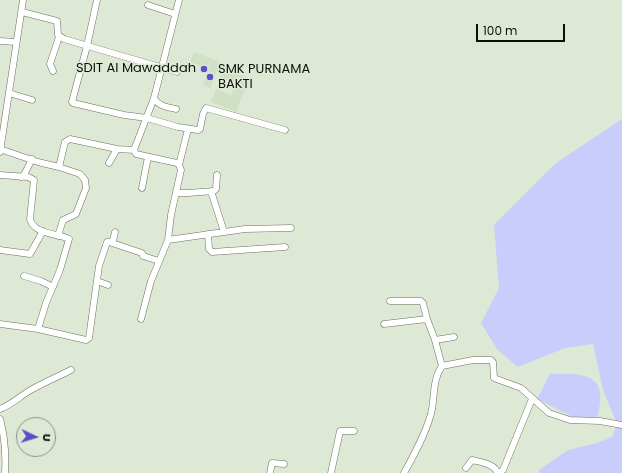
<!DOCTYPE html>
<html>
<head>
<meta charset="utf-8">
<style>
	body { margin:0 }
	#map { position:relative; width:622px; height:473px; overflow:hidden; background:#dde9d5; font-family:Poppins,sans-serif }
	canvas { display:block }
	.north { position:absolute; left:16px; top:417px; width:40px; height:40px; box-sizing:border-box; background:#dde9d5; border:1px solid #899283; border-radius:50%; rotate:94deg; font-size:11px; font-weight:700; line-height:16px; text-align:center; color:#0c1009 }
	.north::after { content:''; display:block; margin:auto; width:14px; height:18px; background:#5a51c9; clip-path:polygon(50% 0,100% 100%,50% 72%,0 100%) }
	.scale { position:absolute; left:476px; top:24px; width:89px; height:18px; box-sizing:border-box; border:2px solid #0c1009; border-top:0; padding-left:5px; font-size:12px; line-height:14px; white-space:nowrap; color:#0c1009; -webkit-text-stroke:3px #dde9d5; paint-order:stroke }
</style>
</head>
<body>
<div id="map">
<canvas width="622" height="473"></canvas>
<div class="north">U</div>
<div class="scale">100 m</div>
</div>
<script>
const g = document.querySelector('canvas').getContext('2d');
g.lineJoin = 'round';
function fillPath(path, color) { g.fillStyle = color; g.fill(path, 'evenodd'); }
function stroke(path, color, width, dash) { g.strokeStyle = color; g.lineWidth = width; g.lineCap = dash ? 'butt' : 'round'; g.setLineDash(dash || []); g.stroke(path); }
function write(font, color, halo, rows, align = 'center') {
  g.font = font + ' Poppins,sans-serif'; g.lineWidth = 3; g.setLineDash([]); g.textBaseline = 'middle'; g.strokeStyle = halo; g.fillStyle = color; for (const [text, x, y, turn = 0] of rows) {
    g.save(); g.translate(x, y); g.rotate((+turn || 0) * Math.PI / 180); g.textAlign = isNaN(turn) ? turn : align; if (halo) g.strokeText(text, 0, 0); g.fillText(text, 0, 0); g.restore();
  }
}
const built = new Path2D(`
	M194,52l26,10 -10,26 -7,-3 6,-16 -19,-7z
	M223,68l26,10 -13,34 -25,-10 5,-13 15,6 5,-12 -16,-6z`);
const green = new Path2D(`
	M622,119v354h-83v-3l29,-20 29,-7 15,-6 5,-13 -14,-34 -10,-46 -28,4 -47,19 -21,-18 -16,-26 18,-35 -5,-63 62,-62z
	M550,374c17,0 49,-3 50,20 1,7 -1,15 -2,22l-19,4 -42,-21z`);
const minor = new Path2D(`
	M97,0l-10,46 -15,56 1,1 51,12 23,3 31,9 20,3 2,-1 3,-15 3,-6 79,22
	M148,5l27,9
	M22,12l35,9 1,14 6,4 113,33
	M0,41l16,1
	M53,71l-3,-7 9,-27
	M9,93l23,7
	M154,98c4,8 13,9 22,11
	M0,149l38,13 21,5 21,7 5,6 1,8 -10,26 -13,6 -5,16
	M134,150l2,4 41,9 2,2 2,5 -10,45 -3,25 -17,41 -10,38
	M134,150l20,-52 25,-98
	M0,152l23,-152
	M109,163l8,-14
	M179,165l9,-36
	M59,167l6,-25 5,-3 47,10 17,1
	M0,175l28,2 6,3 -4,39c4,16 28,14 39,20l-9,31 -14,33 -8,26 -38,-5
	M21,177l3,-2 8,-16
	M142,188l6,-31
	M211,191l13,41
	M176,193h12l26,-2 2,-2 1,-14
	M208,234l1,15 3,3 73,-5
	M168,240l77,-11 46,-1
	M109,242l33,11 1,3 16,5
	M0,250l30,4 13,-23
	M24,276l17,5 12,6
	M97,281l11,4
	M390,301h31l2,2 4,16 8,21 7,26
	M384,324l43,-5
	M38,329l48,11 3,-2 10,-72 8,-24 6,-1 2,-9
	M435,340l19,-3
	M0,409c11,-4 19,-12 29,-18 14,-8 28,-14 42,-21
	M0,419c5,18 6,36 5,54
	M466,468l6,-8c8,2 24,4 25,13
	M270,473l2,-10 12,1
	M331,473l9,-42h14
	M404,473c10,-18 21,-38 27,-59 4,-16 1,-34 11,-48l31,-6h18l2,2 1,16 27,10 28,25 21,7 30,1 22,4
	M498,473l5,-3 29,-71`);
const markers = [
	[204,69,4,"#5a51c9"],
	[210,77,4,"#5a51c9"]
];
const poiNames = [
	["SDIT Al Mawaddah",196,69],
	["SMK PURNAMA",218,70,"left"],
	["BAKTI",218,85,"left"]
];
fillPath(built, '#d0e0c5');
fillPath(green, '#c9cdfc');
stroke(minor, '#66715f', 7);
stroke(minor, '#fff', 6);
for (const [x, y, r, color] of markers) { const dot = new Path2D(); dot.arc(x, y, r, 0, 2 * Math.PI); g.fillStyle = color; g.fill(dot); stroke(dot, '#dde9d5', 1.5); }
write('13px', '#0c1009', '#dde9d5', poiNames, 'right');
</script>
</body>
</html>
